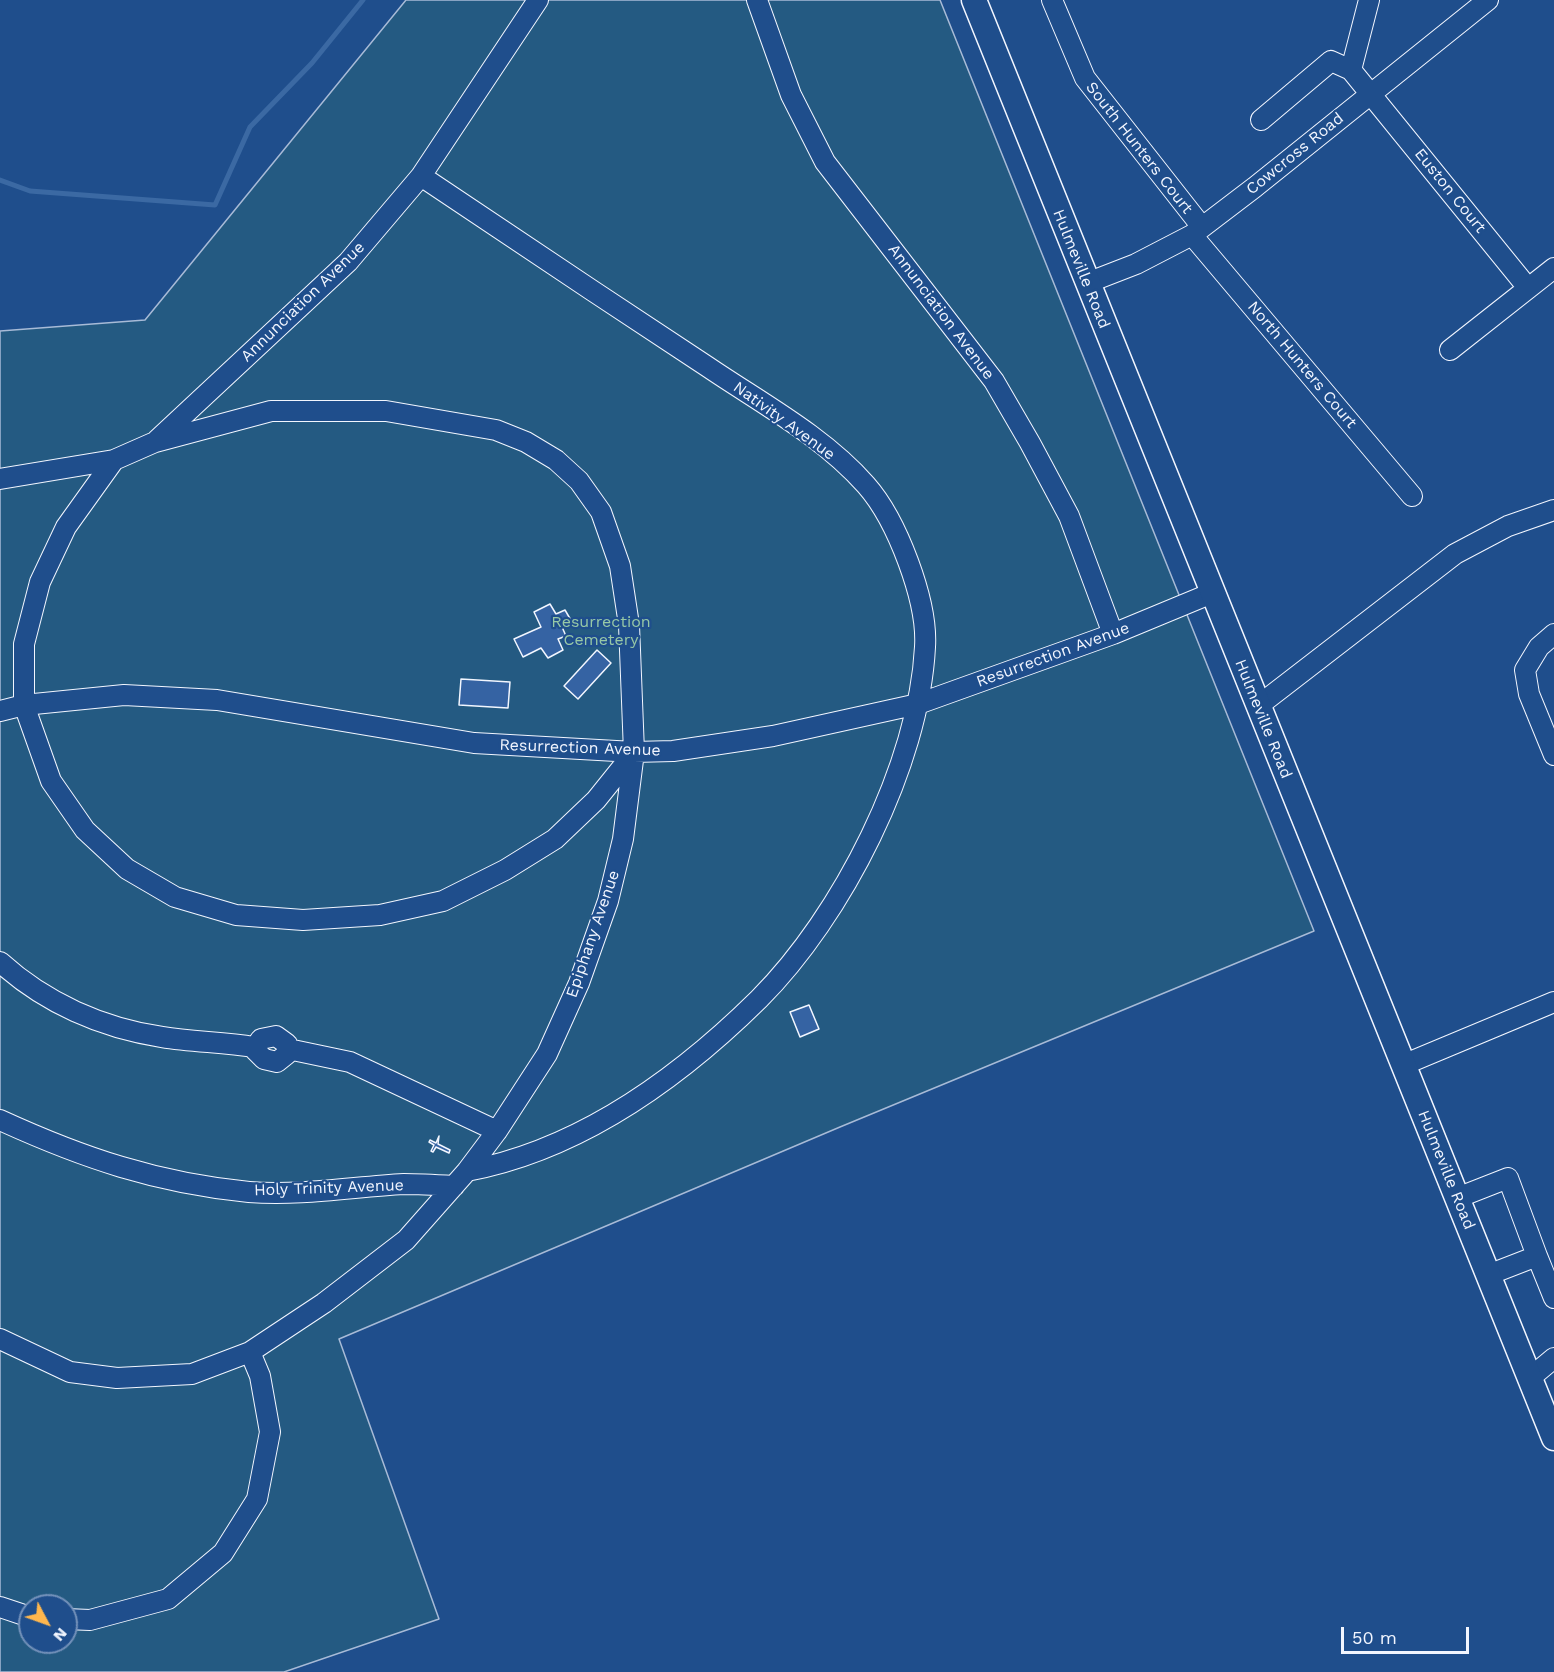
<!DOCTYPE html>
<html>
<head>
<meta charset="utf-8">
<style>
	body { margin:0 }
	#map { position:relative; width:1554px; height:1672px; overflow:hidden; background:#1f4e8c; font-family:"Work Sans",sans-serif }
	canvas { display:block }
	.north { position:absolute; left:18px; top:1594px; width:60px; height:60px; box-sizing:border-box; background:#1f4e8c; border:2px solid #7391ba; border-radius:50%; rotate:131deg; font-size:16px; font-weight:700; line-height:24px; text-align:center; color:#f2f6ff }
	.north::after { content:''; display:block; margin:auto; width:21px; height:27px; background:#ffb74d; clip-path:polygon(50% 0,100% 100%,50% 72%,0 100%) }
	.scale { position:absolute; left:1341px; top:1627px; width:128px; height:27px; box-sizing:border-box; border:3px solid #f2f6ff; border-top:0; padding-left:8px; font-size:18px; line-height:21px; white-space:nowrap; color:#f2f6ff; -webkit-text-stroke:4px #1f4e8c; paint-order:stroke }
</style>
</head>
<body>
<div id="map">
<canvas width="1554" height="1672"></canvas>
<div class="north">N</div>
<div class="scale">50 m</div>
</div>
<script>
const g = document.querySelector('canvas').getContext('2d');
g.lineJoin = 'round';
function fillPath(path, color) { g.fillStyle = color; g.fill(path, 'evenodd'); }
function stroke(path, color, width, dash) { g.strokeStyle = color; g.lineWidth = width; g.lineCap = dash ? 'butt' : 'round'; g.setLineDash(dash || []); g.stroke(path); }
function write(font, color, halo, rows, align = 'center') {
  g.font = font + ' "Work Sans",sans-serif'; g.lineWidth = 4.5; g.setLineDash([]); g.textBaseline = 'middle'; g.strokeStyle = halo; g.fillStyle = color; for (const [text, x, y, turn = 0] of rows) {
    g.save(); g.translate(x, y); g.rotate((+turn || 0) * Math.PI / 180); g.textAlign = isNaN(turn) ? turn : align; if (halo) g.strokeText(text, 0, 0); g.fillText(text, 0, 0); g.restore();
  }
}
const green = new Path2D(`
	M406,0h534l374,931 -474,196 -501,212 100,280 -155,53h-284v-1341l145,-11zM30,1606h36v36h-36z`);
const stream = new Path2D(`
	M0,180l30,11 185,14 35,-78 62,-64 51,-63`);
const building = new Path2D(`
	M550,604l6,10 9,-4 7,12 -10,5 4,9 -8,3 5,11 -15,8 -7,-10 -18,9 -9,-18 27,-12 -7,-15z
	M597,650l14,13 -33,36 -14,-13z
	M461,679l49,3 -2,26 -49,-3z
	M809,1005l10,24 -19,8 -10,-25z
	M439,1136l-1,8 12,6 -1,3 -13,-6 -3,5 -2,-1 3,-6 -5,-3 1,-2 6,3z`);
const minor = new Path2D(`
	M757,0l34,95 34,67 169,219 36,62 39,73 44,118
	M1052,0l33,78 117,149
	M1369,0l-18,70 177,218
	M1261,120l70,-59 20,9
	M421,176c95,64 191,128 287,191 53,36 115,69 158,118 31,35 62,116 59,162 -6,118 -83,269 -166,352 -80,79 -179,151 -292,172
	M1192,235l220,261
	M1087,283l49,-19 56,-29 63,-48 233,-187
	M1450,350l104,-82
	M157,440l191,-178 73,-86 117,-176
	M114,460l-48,67 -26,55 -16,62v61l27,76 34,49 42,39 48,28 61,18 67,5 77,-5 63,-14 62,-31 50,-31 41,-39 37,-46
	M0,479l114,-19 41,-18 116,-31h115l110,19 30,12 30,18 23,21 22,31 19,54 9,59 5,127 -11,87 -15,62 -29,82 -32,71 -50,77 -30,40 -61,69 -82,63 -74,49 -58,22 -75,4 -47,-6 -70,-33
	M1554,634l-15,13 -14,23 4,24 25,61
	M1258,706l197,-152 53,-28 46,-16
	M0,711l24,-6 100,-10 93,5 257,43 160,9 39,-1 100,-15 145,-32 195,-70 99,-41
	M0,962c45,41 102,66 162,75 30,5 61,5 92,10
	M288,1049l-1,5 -10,8 -13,-3 -10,-10 7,-10 15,-3 11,8 1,5 62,13 147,69
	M1403,1065l151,-63
	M0,1120c83,38 157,63 249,72 51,4 103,-5 155,-8 16,0 33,1 50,2
	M1457,1198l51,-20 29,78 -49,19
	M1537,1256l17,42
	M1530,1378l24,-20
	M0,1607l30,10
	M66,1619l24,1 78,-21 55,-46 34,-54 13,-67 -10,-56 -10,-24`);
const major = new Path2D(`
	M974,0l580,1438`);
const streetNames = [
	["South Hunters Court",1139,148,52],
	["Cowcross Road",1295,154,-39],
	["Euston Court",1450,191,51],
	["Hulmeville Road",1081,269,68],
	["Annunciation Avenue",303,302,-44],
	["Annunciation Avenue",941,312,53],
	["North Hunters Court",1302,365,50],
	["Nativity Avenue",784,421,36],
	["Resurrection Avenue",1053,655,-20],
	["Hulmeville Road",1263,719,68],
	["Resurrection Avenue",580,748,2],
	["Epiphany Avenue",593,934,-71],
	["Hulmeville Road",1446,1170,68],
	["Holy Trinity Avenue",329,1188,-2]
];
const parkNames = [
	["Resurrection",601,622],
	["Cemetery",601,640]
];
fillPath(green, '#245a82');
stroke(green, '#a8bbd7', 1.5);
stroke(stream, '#3b69a3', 5);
fillPath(building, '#3563a3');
stroke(building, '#f2f6ff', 1.5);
stroke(minor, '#f2f6ff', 22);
stroke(major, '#f2f6ff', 27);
stroke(minor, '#1f4e8c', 20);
stroke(major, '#1f4e8c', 24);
write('16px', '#f2f6ff', '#1f4e8c', streetNames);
write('16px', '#97c8a6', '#1f4e8c', parkNames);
</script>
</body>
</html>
